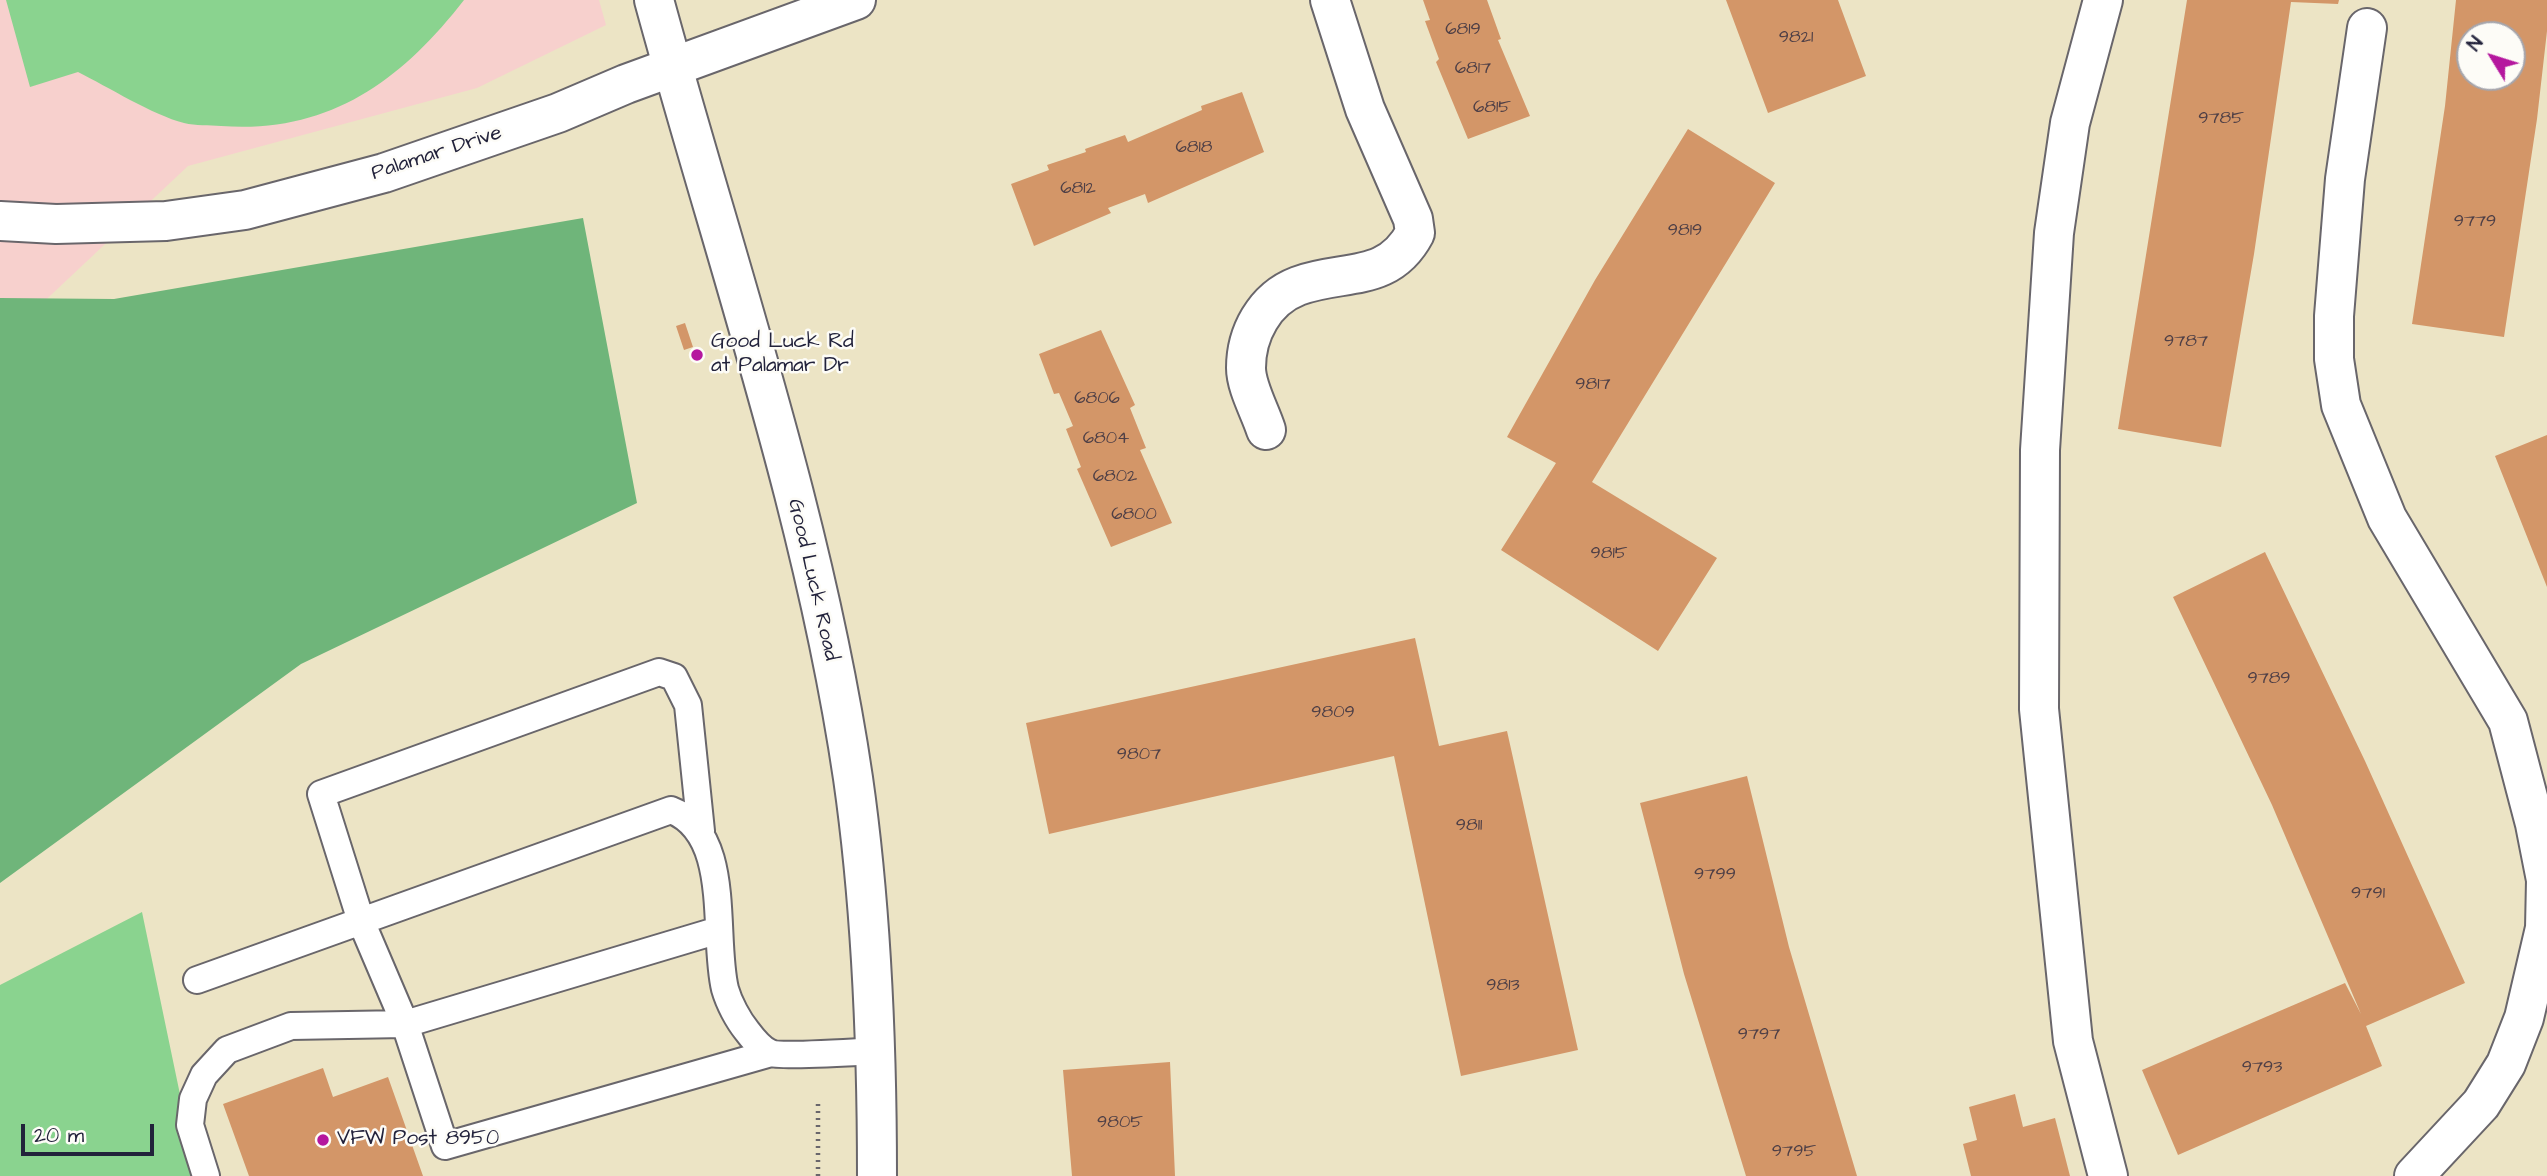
<!DOCTYPE html>
<html>
<head>
<meta charset="utf-8">
<style>
	body { margin:0 }
	#map { position:relative; width:2547px; height:1176px; overflow:hidden; background:#ece4c5; font-family:"Architects Daughter",sans-serif }
	canvas { display:block }
	.north { position:absolute; left:2456px; top:21px; width:70px; height:70px; box-sizing:border-box; background:#fdfcf7; border:2px solid #a5a5ac; border-radius:50%; rotate:308deg; font-size:19px; font-weight:700; line-height:28px; text-align:center; color:#22223b }
	.north::after { content:''; display:block; margin:auto; width:24px; height:32px; background:#b5179e; clip-path:polygon(50% 0,100% 100%,50% 72%,0 100%) }
	.scale { position:absolute; left:21px; top:1124px; width:133px; height:32px; box-sizing:border-box; border:4px solid #22223b; border-top:0; padding-left:9px; font-size:21px; line-height:24px; white-space:nowrap; color:#22223b; -webkit-text-stroke:5px #fdfcf7; paint-order:stroke }
</style>
</head>
<body>
<div id="map">
<canvas width="2547" height="1176"></canvas>
<div class="north">N</div>
<div class="scale">20 m</div>
</div>
<script>
const g = document.querySelector('canvas').getContext('2d');
g.lineJoin = 'round';
function fillPath(path, color) { g.fillStyle = color; g.fill(path, 'evenodd'); }
function stroke(path, color, width, dash) { g.strokeStyle = color; g.lineWidth = width; g.lineCap = dash ? 'butt' : 'round'; g.setLineDash(dash || []); g.stroke(path); }
function write(font, color, halo, rows, align = 'center') {
  g.font = font + ' "Architects Daughter",sans-serif'; g.lineWidth = 5; g.setLineDash([]); g.textBaseline = 'middle'; g.strokeStyle = halo; g.fillStyle = color; for (const [text, x, y, turn = 0] of rows) {
    g.save(); g.translate(x, y); g.rotate((+turn || 0) * Math.PI / 180); g.textAlign = isNaN(turn) ? turn : align; if (halo) g.strokeText(text, 0, 0); g.fillText(text, 0, 0); g.restore();
  }
}
const built = new Path2D(`
	M0,0h599l7,25 -129,63 -289,78 -188,177z`);
const green = new Path2D(`
	M6,0h458c-63,81 -135,134 -243,126 -12,-1 -25,0 -37,-3 -31,-8 -76,-36 -106,-51l-48,15z
	M142,912l55,264h-197v-191z`);
const forest = new Path2D(`
	M583,218l54,285 -336,161 -301,219v-585l114,1z`);
const building = new Path2D(`
	M1423,0h64l14,39 -3,1 32,76 -62,23 -32,-77 3,-3 -14,-38 5,-1z
	M1726,0h112l28,76 -98,37z
	M2187,0h152l-1,4 -47,-2 -37,252 -33,193 -103,-18z
	M2456,0h91v31l-10,88 -33,218 -92,-13 33,-218zM2470,35h42v42h-42z
	M1242,92l22,60 -116,51 -3,-9 -37,14 3,5 -77,33 -23,-62 38,-14 -2,-5 39,-13 -1,-3 40,-14 3,7 74,-32 -1,-4z
	M1688,129l87,54 -183,299 125,76 -59,93 -157,-101 55,-87 -49,-26 88,-157z
	M685,323l8,24 -9,3 -8,-24z
	M1101,330l34,75 -5,3 16,40 -6,2 32,73 -61,24 -34,-78 4,-2 -15,-38 7,-3 -14,-33 -5,1 -15,-40z
	M2547,435v152l-52,-131z
	M2265,552l100,209 100,222 -99,43 16,40 -204,89 -36,-85 203,-87 16,31 -89,-209 -99,-208z
	M1415,638l24,108 68,-15 71,319 -117,26 -67,-320 -345,78 -23,-111z
	M1747,776l42,171 68,229h-111l-62,-202 -44,-171z
	M1170,1062l5,114h-103l-9,-106z
	M323,1068l10,29 55,-20 35,99h-174l-26,-72z
	M2015,1094l8,33 32,-9 15,58h-99l-8,-32 14,-4 -8,-33z`);
const path = new Path2D(`
	M818,1176v-75`);
const lane = new Path2D(`
	M701,831l-13,-126 -14,-28 -15,-5 -338,122 40,127 44,103 40,122 326,-93
	M197,980l474,-170c62,24 41,125 54,179 4,14 13,31 22,42 6,8 14,18 23,22 11,4 89,-1 107,-2
	M206,1176l-16,-51 3,-26 11,-24 23,-25 64,-24 114,-2 314,-94`);
const street = new Path2D(`
	M2103,0l-33,123 -16,110 -14,217 -1,259 34,332 35,135
	M2367,28l-22,151 -11,137v43l7,46 46,113 121,203 27,103 11,56 -1,48 -21,90 -18,46 -25,40 -67,72
	M0,221l56,3 110,-3 79,-11 139,-37 174,-60 68,-29 230,-84
	M1266,430c-6,-19 -20,-43 -20,-62 0,-34 18,-69 52,-82 45,-17 90,-2 117,-53l-2,-14 -48,-110 -35,-109`);
const secondary = new Path2D(`
	M654,0c70,257 160,514 199,778 19,132 24,265 24,398`);
const markers = [
	[697,355,7,"#b5179e"],
	[323,1140,7,"#b5179e"]
];
const numberNames = [
	["6819",1463,30],
	["9821",1796,38],
	["6817",1473,69],
	["6815",1492,108],
	["9785",2221,119],
	["6818",1194,148],
	["6812",1078,189],
	["9779",2475,222],
	["9819",1685,231],
	["9787",2186,342],
	["9817",1593,385],
	["6806",1097,399],
	["6804",1106,439],
	["6802",1115,477],
	["6800",1134,515],
	["9815",1609,554],
	["9789",2269,679],
	["9809",1333,713],
	["9807",1139,755],
	["9811",1469,826],
	["9799",1715,875],
	["9791",2368,894],
	["9813",1503,986],
	["9797",1759,1035],
	["9793",2262,1068],
	["9805",1120,1123],
	["9795",1794,1152]
];
const streetNames = [
	["Palamar Drive",437,154,-18],
	["Good Luck Road",812,580,77]
];
const poiNames = [
	["Good Luck Rd",711,343],
	["at Palamar Dr",711,367],
	["VFW Post 8950",337,1140]
];
fillPath(built, '#f7d0cd');
fillPath(green, '#8ad38f');
fillPath(forest, '#6fb57a');
fillPath(building, '#d39668');
stroke(lane, '#69666b', 30);
stroke(street, '#69666b', 42);
stroke(secondary, '#69666b', 42);
stroke(path, '#69666b', 4.5, [2, 5]);
stroke(lane, '#fff', 26);
stroke(street, '#fff', 38);
stroke(secondary, '#fff', 38);
for (const [x, y, r, color] of markers) { const dot = new Path2D(); dot.arc(x, y, r, 0, 2 * Math.PI); g.fillStyle = color; g.fill(dot); stroke(dot, '#fdfcf7', 2.5); }
write('18px', '#4e3f46', null, numberNames);
write('21px', '#22223b', '#fdfcf7', streetNames);
write('21px', '#22223b', '#fdfcf7', poiNames, 'left');
</script>
</body>
</html>
